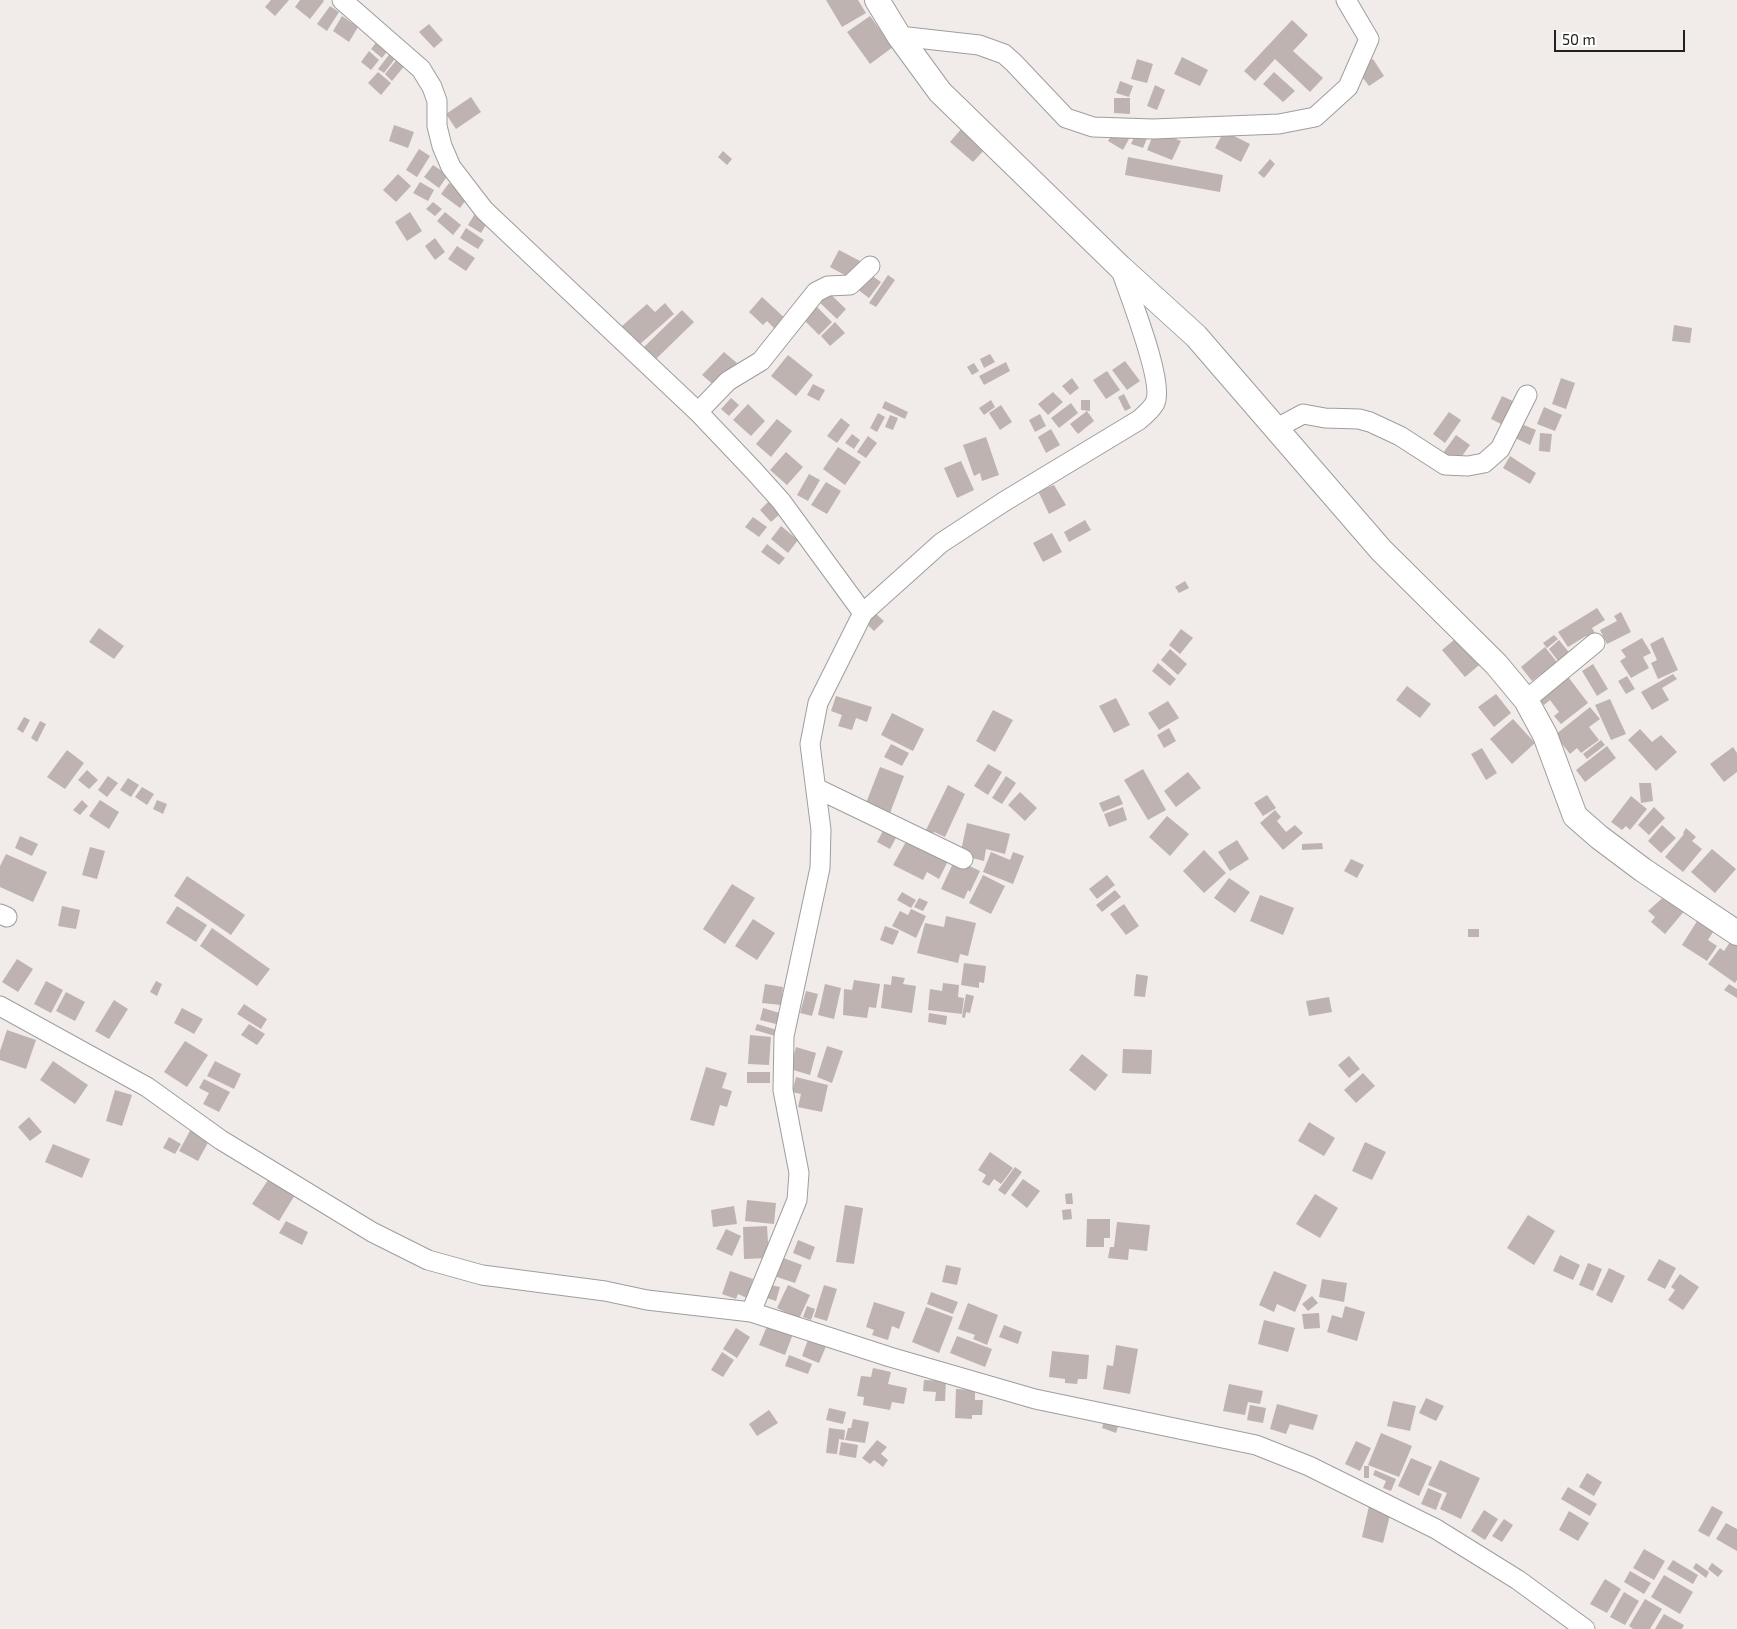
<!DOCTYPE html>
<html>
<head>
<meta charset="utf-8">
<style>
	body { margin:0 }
	#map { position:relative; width:1737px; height:1629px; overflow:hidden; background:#f1ece9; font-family:"Exo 2",sans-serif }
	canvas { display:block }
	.scale { position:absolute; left:1554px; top:30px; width:131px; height:22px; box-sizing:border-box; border:2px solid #212121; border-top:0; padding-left:6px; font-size:15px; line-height:18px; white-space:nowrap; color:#212121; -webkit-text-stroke:4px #fff; paint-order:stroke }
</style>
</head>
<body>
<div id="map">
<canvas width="1737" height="1629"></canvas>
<div class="scale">50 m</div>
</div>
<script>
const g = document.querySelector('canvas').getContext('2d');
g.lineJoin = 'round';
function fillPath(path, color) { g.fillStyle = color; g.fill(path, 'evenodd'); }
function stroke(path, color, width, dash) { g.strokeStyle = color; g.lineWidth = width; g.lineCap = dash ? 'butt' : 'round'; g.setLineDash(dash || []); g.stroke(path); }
const building = new Path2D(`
	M271,0h18l-14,16 -10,-9z
	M300,0h23l1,1 -14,18 -15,-12z
	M826,0h32l8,13 -24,14z
	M330,6l9,6 -12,19 -10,-7z
	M342,16l16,11 -9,15 -16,-11z
	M870,16l23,31 -23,17 -23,-32z
	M1292,20l16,15 -15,16 30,27 -13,14 -35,-33 -20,22 -11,-10z
	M429,24l14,16 -9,8 -15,-16z
	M381,36l11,9 -10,13 -11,-9z
	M369,51l10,9 -8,10 -10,-8z
	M392,51l6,4 -14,18 -6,-4z
	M1182,57l26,13 -8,16 -26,-12z
	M398,58l8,6 -14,17 -7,-7z
	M1137,59l16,5 -6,19 -16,-4z
	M1373,59l11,17 -15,10 -12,-16z
	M378,72l13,11 -10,12 -13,-12z
	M1274,72l21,19 -12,11 -20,-18z
	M1120,81l13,5 -4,11 -13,-4z
	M1155,85l10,5 -8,20 -10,-4z
	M471,97l10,15 -25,17 -10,-15z
	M1114,98h16v16l-16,-1z
	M394,125l20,7 -6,16 -19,-7z
	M962,128l24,20 -13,14 -23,-20z
	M1115,130l15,7 -7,13 -15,-9z
	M1155,130l26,11 -9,19 -25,-10z
	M1137,131l11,5 -5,12 -12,-4z
	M1224,131l26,13 -9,18 -26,-14z
	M419,149l11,7 -13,21 -11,-7z
	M723,151l9,8 -5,6 -9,-8z
	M1128,157l95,18 -3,17 -95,-17z
	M1270,159l5,5 -11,14 -6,-5z
	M433,165l15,10 -9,13 -15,-11z
	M398,174l13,12 -15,16 -13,-12z
	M420,182l14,8 -6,11 -15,-8z
	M449,183l19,14 -8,11 -19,-14z
	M433,202l9,7 -7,7 -9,-7z
	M410,212l12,19 -15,10 -12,-19z
	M445,212l16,13 -8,10 -16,-14z
	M476,212l13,8 -8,13 -13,-8z
	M466,228l18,12 -6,9 -18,-11z
	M435,238l10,14 -10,8 -10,-14z
	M457,246l18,12 -9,13 -18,-12z
	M839,250l21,11 -10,17 -20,-11z
	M868,273l13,9 -12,16 -12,-9z
	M888,275l7,5 -19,27 -7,-4z
	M826,290l20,19 -9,10 -20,-19z
	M762,297l25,23 -10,11 -10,-10 -4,4 -14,-13z
	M665,303l9,11 -35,31 -17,-19 25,-22 8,8z
	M815,305l17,17 -13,13 -17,-17z
	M682,310l12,12 -38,37 -12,-12z
	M835,322l10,11 -15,13 -9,-10z
	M1674,325l18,3 -2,15 -18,-2z
	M724,352l13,11 -22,23 -13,-11z
	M990,354l5,8 -11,6 -4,-9z
	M788,355l25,20 -17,21 -25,-20z
	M1125,361l15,20 -13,9 -15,-20z
	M1006,362l4,9 -26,14 -5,-9z
	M974,363l5,8 -7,4 -5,-8z
	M1107,371l13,19 -14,9 -13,-19z
	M1072,378l7,10 -9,7 -8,-9z
	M1561,378l14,5 -9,26 -14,-5z
	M813,384l12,6 -6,11 -12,-6z
	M1053,392l10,10 -15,13 -10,-11z
	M1124,394l7,14 -6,3 -7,-14z
	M1502,396l17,8 -12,23 -16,-8z
	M731,398l8,7 -10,11 -8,-7z
	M991,400l4,7 -11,8 -5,-7z
	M1081,400h9v11l-9,-1z
	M885,401l23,11 -3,7 -23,-11z
	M1071,403l7,10 -19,15 -8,-10z
	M748,404l17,17 -14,15 -18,-16z
	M1001,405l11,17 -12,8 -11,-17z
	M1544,407l18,8 -7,16 -18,-7z
	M1087,411l7,10 -16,13 -8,-10z
	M1449,412l12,8 -16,23 -12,-9z
	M878,413l7,4 -8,15 -7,-4z
	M1040,414l6,12 -11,6 -6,-12z
	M890,415l8,3 -5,12 -8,-3z
	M841,418l9,7 -13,18 -10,-7z
	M777,419l15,12 -21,26 -15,-13z
	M1519,423l17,7 -6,15 -17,-8z
	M1051,429l9,16 -14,8 -8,-16z
	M1540,433l12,1 -2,18 -11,-1z
	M852,434l8,6 -6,9 -9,-6z
	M1456,435l14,10 -13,18 -14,-10z
	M868,436l9,7 -11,15 -9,-6z
	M986,437l13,38 -17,6 -2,-8 -6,3 -11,-31z
	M838,447l23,15 -16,23 -22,-16z
	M786,452l17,15 -16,18 -17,-15z
	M1510,456l26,17 -6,11 -27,-16z
	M961,461l13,29 -17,8 -13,-30z
	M809,474l11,6 -12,21 -11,-6z
	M826,482l15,9 -14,23 -16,-9z
	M1054,485l12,20 -17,9 -11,-23z
	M769,501l11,13 -9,8 -11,-12z
	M753,517l14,10 -8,10 -14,-10z
	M1085,520l6,10 -22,12 -5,-10z
	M781,526l17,14 -10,13 -17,-14z
	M1052,533l10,19 -19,10 -10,-19z
	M767,544l18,14 -6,7 -18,-13z
	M1185,581l4,7 -10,5 -4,-6z
	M1597,608l8,12 -13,8 5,9 -8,4 -3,-5 -18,11 -10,-15z
	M874,612l10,9 -10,10 -9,-9z
	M1621,612l10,20 -24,12 -7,-14 17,-9 -3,-5z
	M99,628l25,18 -10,13 -25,-17z
	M1181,629l12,9 -13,16 -11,-9z
	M1461,634l23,27 -19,16 -23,-27z
	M1554,635l4,4 -11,9 -4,-5z
	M1663,637l15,33 -20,9 -7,-16 6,-3 -7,-16z
	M1642,638l9,15 -8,4 6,11 -18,10 -11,-17 6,-4 -5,-7z
	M1559,640l13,16 -11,9 -12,-16z
	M1545,647l15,19 -16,13 -3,-5 -9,7 -11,-14z
	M1170,649l17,15 -9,11 -17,-15z
	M1158,663l18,16 -6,7 -18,-15z
	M1593,664l15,25 -11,7 -15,-25z
	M1566,674l22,29 -27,21 -7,-8 5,-4 -9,-12 -6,5 -8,-9z
	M1673,674l4,5 -15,9 7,12 -17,10 -11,-18z
	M1627,676l8,13 -9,5 -8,-13z
	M1407,686l24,18 -11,14 -24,-18z
	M1496,694l15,19 -17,14 -16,-20z
	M836,696l36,11 -5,15 -11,-4 -4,12 -14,-4 4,-11 -11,-4z
	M1116,698l14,27 -16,8 -15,-27z
	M1610,699l16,35 -15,6 -16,-35z
	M1168,701l11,17 -20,12 -11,-17z
	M1590,707l10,12 -11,8 10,13 -18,13 -4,-5 -7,6 -15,-19z
	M993,710l20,10 -18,32 -19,-11z
	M892,713l32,16 -11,22 -32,-16z
	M24,717l6,3 -7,13 -6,-4z
	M1513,719l22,24 -23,21 -22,-25z
	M40,721l6,3 -9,18 -6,-4z
	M1169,728l7,13 -12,7 -7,-13z
	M1640,729l12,13 9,-7 16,17 -21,19 -28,-31z
	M1601,740l4,5 -18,14 -4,-5z
	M891,744l18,9 -7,13 -18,-9z
	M1607,746l9,12 -31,24 -9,-12z
	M1733,747l4,6v19l-13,10 -14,-18z
	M1482,748l15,25 -11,7 -15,-26z
	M67,750l17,13 -19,26 -18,-12z
	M988,764l14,8 -14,23 -14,-9z
	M880,767l24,9 -14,37 -24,-10z
	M1143,769l23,41 -18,10 -24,-40z
	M87,770l11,10 -9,9 -11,-9z
	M1188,772l13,16 -25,19 -12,-16z
	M108,776l10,7 -11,14 -9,-7z
	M1006,776l10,7 -14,21 -10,-6z
	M128,778l11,7 -8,12 -11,-7z
	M1639,783h12l2,18 -12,2z
	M948,785l17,9 -20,43 -11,-5 -2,3 -7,-3z
	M142,787l12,7 -7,11 -12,-8z
	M1020,792l17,16 -12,13 -17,-16z
	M1119,795l4,9 -20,8 -4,-9z
	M1267,795l9,13 -13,8 -9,-13z
	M1631,796l16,13 -17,21 -4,-4 -4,4 -11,-8z
	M82,800l6,6 -8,9 -7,-5z
	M100,800l19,12 -10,17 -20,-13z
	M157,800l10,4 -4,10 -10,-5z
	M1123,807l4,13 -18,7 -5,-13z
	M1654,807l11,11 -16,17 -11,-10z
	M1275,810l6,7 -4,4 9,11 9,-7 8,8 -20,17 -23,-27z
	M1167,816l22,18 -19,22 -21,-19z
	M967,823l43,11 -5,20 -19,-5 -2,12 -24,-6z
	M1662,825l14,13 -15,15 -13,-12z
	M1686,828l10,9 -4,4 10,8 -19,23 -18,-15 19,-23 -1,-1z
	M884,829l13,7 -7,13 -13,-7z
	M20,836l18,8 -6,12 -17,-8z
	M908,838l41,21 -10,20 -12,-7 -4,8 -30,-15z
	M1237,840l12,19 -19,12 -12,-19z
	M1322,843l1,6 -21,1v-6z
	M90,847l15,4 -8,28 -15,-4z
	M1712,849l24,20 -21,24 -24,-21z
	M1204,850l22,23 -22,20 -21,-22z
	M991,852l19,8 3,-8 11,4 -11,28 -30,-12z
	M6,854l41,18 -14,30 -33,-15v-21z
	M955,859l25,12 -10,21 -2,-2 -4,9 -23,-10z
	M1351,859l13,6 -7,13 -13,-7z
	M983,875l22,11 -14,28 -22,-11z
	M1107,875l8,10 -18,14 -8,-10z
	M187,876l58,39 -14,20 -57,-39z
	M1229,878l21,14 -15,21 -21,-15z
	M732,884l23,14 -30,46 -22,-15z
	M1115,890l6,7 -19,15 -6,-7z
	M902,892l14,8 -5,8 -14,-8z
	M1668,893l18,16 -21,25 -14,-12 4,-5 -7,-6z
	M1260,895l34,13 -11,27 -33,-14z
	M919,898l9,4 -5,9 -9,-4z
	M1124,904l15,22 -13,9 -16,-21z
	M62,906l18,4 -4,19 -18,-3z
	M177,906l30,19 -11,17 -30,-19z
	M911,909l15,7 -10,22 -24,-12 8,-15 8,4z
	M946,916l30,7 -8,33 -8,-2 -2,9 -41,-10 8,-30 19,4z
	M1699,918l16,11 -7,11 9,6 -10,15 -25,-16z
	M753,919l22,14 -18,27 -22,-14z
	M885,926l14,5 -6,14 -13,-5z
	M212,928l58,41 -13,17 -57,-40z
	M1468,929h11v8h-11z
	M1734,936l3,2v42l-2,3 -27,-19 12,-16 4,3z
	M17,959l16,10 -15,23 -16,-10z
	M964,963l22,3 -2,17 -5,-1v6l-18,-3z
	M1136,974l12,2 -3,21 -11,-1z
	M892,976l13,2 -2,6 13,2 -4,27 -31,-5 3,-24 7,1z
	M854,980l26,4 -4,24 -7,-1 -2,11 -24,-3 1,-26 8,1z
	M46,981l17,9 -12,23 -17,-9z
	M156,981l6,3 -5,12 -7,-4z
	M943,983l16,2 -1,12 6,1 -2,16 -34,-4 2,-21 12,2z
	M765,984l18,3 -2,18 -19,-2z
	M825,984l16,4 -7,31 -16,-4z
	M1729,984l8,5v9l-13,-8z
	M806,991l12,3 -6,22 -12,-3z
	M66,992l19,10 -10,19 -19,-10z
	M966,994l8,2 -4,17 -4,-1 -1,6 -3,-1z
	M1329,997l3,15 -23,4 -3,-15z
	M114,1000l14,9 -19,30 -14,-8z
	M244,1004l23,15 -6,10 -24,-15z
	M182,1008l21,11 -9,15 -20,-11z
	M763,1008l20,6 -3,11 -20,-5z
	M929,1013l18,3 -1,9 -18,-3z
	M249,1024l16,10 -8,11 -16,-10z
	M757,1024l20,6 -2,6 -20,-6z
	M7,1030l29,10 -10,29 -26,-9v-9z
	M750,1035l21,2 -2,28 -21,-1z
	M185,1041l23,14 -21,32 -23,-15z
	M827,1046l16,5 -11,32 -15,-6z
	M796,1047l20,6 -6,22 -20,-6z
	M1123,1049l29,1 -1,24 -29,-1z
	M1082,1054l26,21 -13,16 -26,-21z
	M1349,1056l11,13 -11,9 -11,-13z
	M53,1061l35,24 -13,19 -35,-24z
	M215,1061l26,13 -7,15 -27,-13z
	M706,1067l21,6 -5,15 10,3 -5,16 -7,-2 -6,21 -24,-6z
	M747,1072h23v11h-23z
	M1363,1073l12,13 -19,17 -12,-13z
	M796,1077l32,8 -6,27 -24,-5 3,-13 -9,-2z
	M204,1079l26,13 -11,20 -16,-8 6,-11 -10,-5z
	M115,1090l17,5 -10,31 -16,-5z
	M29,1117l13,15 -12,9 -12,-14z
	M1309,1122l26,16 -11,18 -26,-15z
	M191,1129l19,10 -12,22 -19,-10z
	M169,1137l12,7 -6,10 -12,-6z
	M1365,1142l21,10 -14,28 -20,-9z
	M53,1144l37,15 -8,19 -37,-16z
	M990,1152l23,16 -12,16 -7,-5 -5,7 -7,-4 4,-7 -8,-5z
	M1015,1167l7,5 -17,23 -7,-5z
	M272,1174l26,16 -19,31 -27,-17z
	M1023,1179l17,12 -13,17 -16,-13z
	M1072,1193l1,11h-7l-1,-10z
	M1315,1194l23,14 -18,30 -24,-14z
	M747,1200l29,3 -2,21 -29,-3z
	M845,1205l18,3 -9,56 -18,-2z
	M734,1206l3,18 -24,3 -2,-17z
	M1071,1209l1,10 -9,1 -1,-10z
	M1528,1215l27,16 -21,34 -27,-17z
	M1087,1219h23v19h-6v9h-18z
	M286,1221l22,11 -6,13 -23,-12z
	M1117,1222l33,3 -3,26 -18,-2 -1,11 -20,-2 2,-11h4z
	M767,1226l2,32 -25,1 -1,-32z
	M726,1229l15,7 -9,20 -16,-7z
	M798,1240l17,7 -5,13 -17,-7z
	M1560,1255l20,10 -7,15 -20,-9z
	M781,1257l21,8 -7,18 -21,-7z
	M1659,1259l17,9 -11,21 -18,-9z
	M1588,1263l14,6 -9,22 -14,-6z
	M946,1265l15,3 -4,17 -15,-3z
	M1609,1268l16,8 -13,27 -16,-8z
	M730,1271l23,8 -6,19 -9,-4 -2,5 -14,-5z
	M1274,1271l33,14 -12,27 -18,-8 -3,8 -15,-7z
	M1680,1274l19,13 -16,23 -15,-10 7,-10 -4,-3z
	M1322,1279l25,4 -3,19 -25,-5z
	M771,1285l9,2 -4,14 -9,-3z
	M788,1285l22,10 -11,24 -22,-11z
	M824,1285l13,4 -10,32 -13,-4z
	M931,1292l27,10 -5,12 -26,-10z
	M1312,1296l6,7 -10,8 -6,-7z
	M874,1302l31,10 -6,17 -7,-3 -4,14 -16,-5 2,-5 -8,-3z
	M968,1303l30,12 -11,30 -14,-6 2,-4 -17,-6z
	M807,1306l8,3 -4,11 -8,-3z
	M1345,1306l20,6 -8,29 -30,-9 5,-17 10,3z
	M926,1307l27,10 -14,36 -27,-11z
	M1319,1313l1,15 -16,1 -2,-15z
	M1264,1320l31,8 -7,24 -30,-8z
	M768,1324l25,10 -8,21 -26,-10z
	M1004,1325l18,7 -4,12 -19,-7z
	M736,1328l14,9 -13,21 -14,-9z
	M957,1336l35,13 -7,18 -35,-14z
	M809,1337l18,7 -8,19 -17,-7z
	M1116,1345l22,4 -8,45 -27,-5 4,-24 6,1z
	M1052,1351l37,4 -2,24h-9l-1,5 -12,-1v-4l-16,-2z
	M722,1352l12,8 -11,17 -12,-7z
	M789,1355l23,9 -4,10 -23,-8z
	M873,1368l18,4 -3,12 19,4 -3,16 -12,-2 -2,8 -27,-5 1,-8 -7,-1 4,-20 10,1z
	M924,1380l22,1 -1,20h-10l1,-9 -13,-1z
	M1229,1384l34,7 -3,13 -12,-2 -3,13 -22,-4z
	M956,1389l19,1v10h8l-1,15h-10v4l-17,-1z
	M1426,1398l18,8 -8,15 -17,-8z
	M1393,1401l23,5 -6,25 -23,-5z
	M1277,1404l41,11 -5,15 -23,-6 -4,10 -16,-5z
	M1250,1405l16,3 -3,15 -16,-3z
	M829,1408l17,4 -3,12 -17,-4z
	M769,1410l9,13 -21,13 -8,-12z
	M1106,1415l14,5 -4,13 -14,-5z
	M853,1419l16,3 -4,21 -20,-3 3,-12h3z
	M829,1428l16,2 -1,10 -5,-1 -2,15 -11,-1z
	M1381,1433l31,13 -13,31 -31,-12z
	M877,1440l10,7 -6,7 7,6 -5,7 -9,-7 -4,4 -8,-6z
	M1356,1441l15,7 -11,23 -15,-7z
	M841,1442l17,3 -2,13 -17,-3z
	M1411,1458l21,9 -13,29 -21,-10z
	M1440,1460l40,18 -19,41 -21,-10 7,-16 -19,-8z
	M1364,1466h5v12h-5z
	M1375,1470l21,9 -5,12 -8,-3 3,-7 -13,-6z
	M1587,1473l15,9 -8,14 -15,-9z
	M1568,1487l29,17 -7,12 -29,-17z
	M1428,1488l14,6 -6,16 -15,-6z
	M1369,1506l22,5 -8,32 -21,-6z
	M1712,1506l11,6 -14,25 -11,-6z
	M1484,1510l14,9 -13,21 -14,-9z
	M1569,1511l20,12 -11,18 -19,-11z
	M1504,1519l9,6 -11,17 -10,-6z
	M1726,1523l11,6v22l-21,-12z
	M1644,1549l21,12 -11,19 -21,-12z
	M1673,1560l25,15 -5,9 -26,-15z
	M1696,1563l13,9 -3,6 -13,-10z
	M1712,1563l11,8 -5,6 -10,-8z
	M1630,1571l21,12 -7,11 -20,-12z
	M1664,1575l29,17 -13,22 -29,-17z
	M1605,1579l16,10 -14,24 -17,-9z
	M1624,1592l15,9 -14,24 -15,-8z
	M1645,1599l17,10 -12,20h-17l-4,-3z
	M1664,1614l20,11 -2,4h-27z`);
const minor = new Path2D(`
	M342,0l79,69 11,18 5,14v25l5,20 9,21 33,43 214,202 56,59 27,30 82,112
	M899,36l80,9 25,9 10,9 52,55 27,9 60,2 126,-5 36,-7 33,-30 21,-48 -23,-39
	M698,412l30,-31 33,-20 55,-69 12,-6 22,-1 20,-19
	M1277,428l26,-14 22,4 34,1 11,3 30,14 45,29 23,1 16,-3 16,-14 27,-54
	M1526,700l69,-57
	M818,789l145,70
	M0,914l7,3
	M0,1006l147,81 74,53 151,92 56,28 54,15 123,16 42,9 104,12 139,45 145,42 221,46 53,21 127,63 82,51 67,49
	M751,1312l46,-112 2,-27 -16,-83 1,-54 36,-168 1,-38 -11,-86 8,-41 45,-90 78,-70 64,-42 134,-81c6,-5 12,-10 16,-17 10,-21 -27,-111 -35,-136`);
const tertiary = new Path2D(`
	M877,0l22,36 41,56 180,175 76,69 185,214 115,114 30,36 19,35 30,81 24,21 44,33 94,63`);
fillPath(building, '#beb3b1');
stroke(minor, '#9e9e9e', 21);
stroke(tertiary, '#9e9e9e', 26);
stroke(minor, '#fff', 19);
stroke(tertiary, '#fff', 24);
</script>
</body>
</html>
